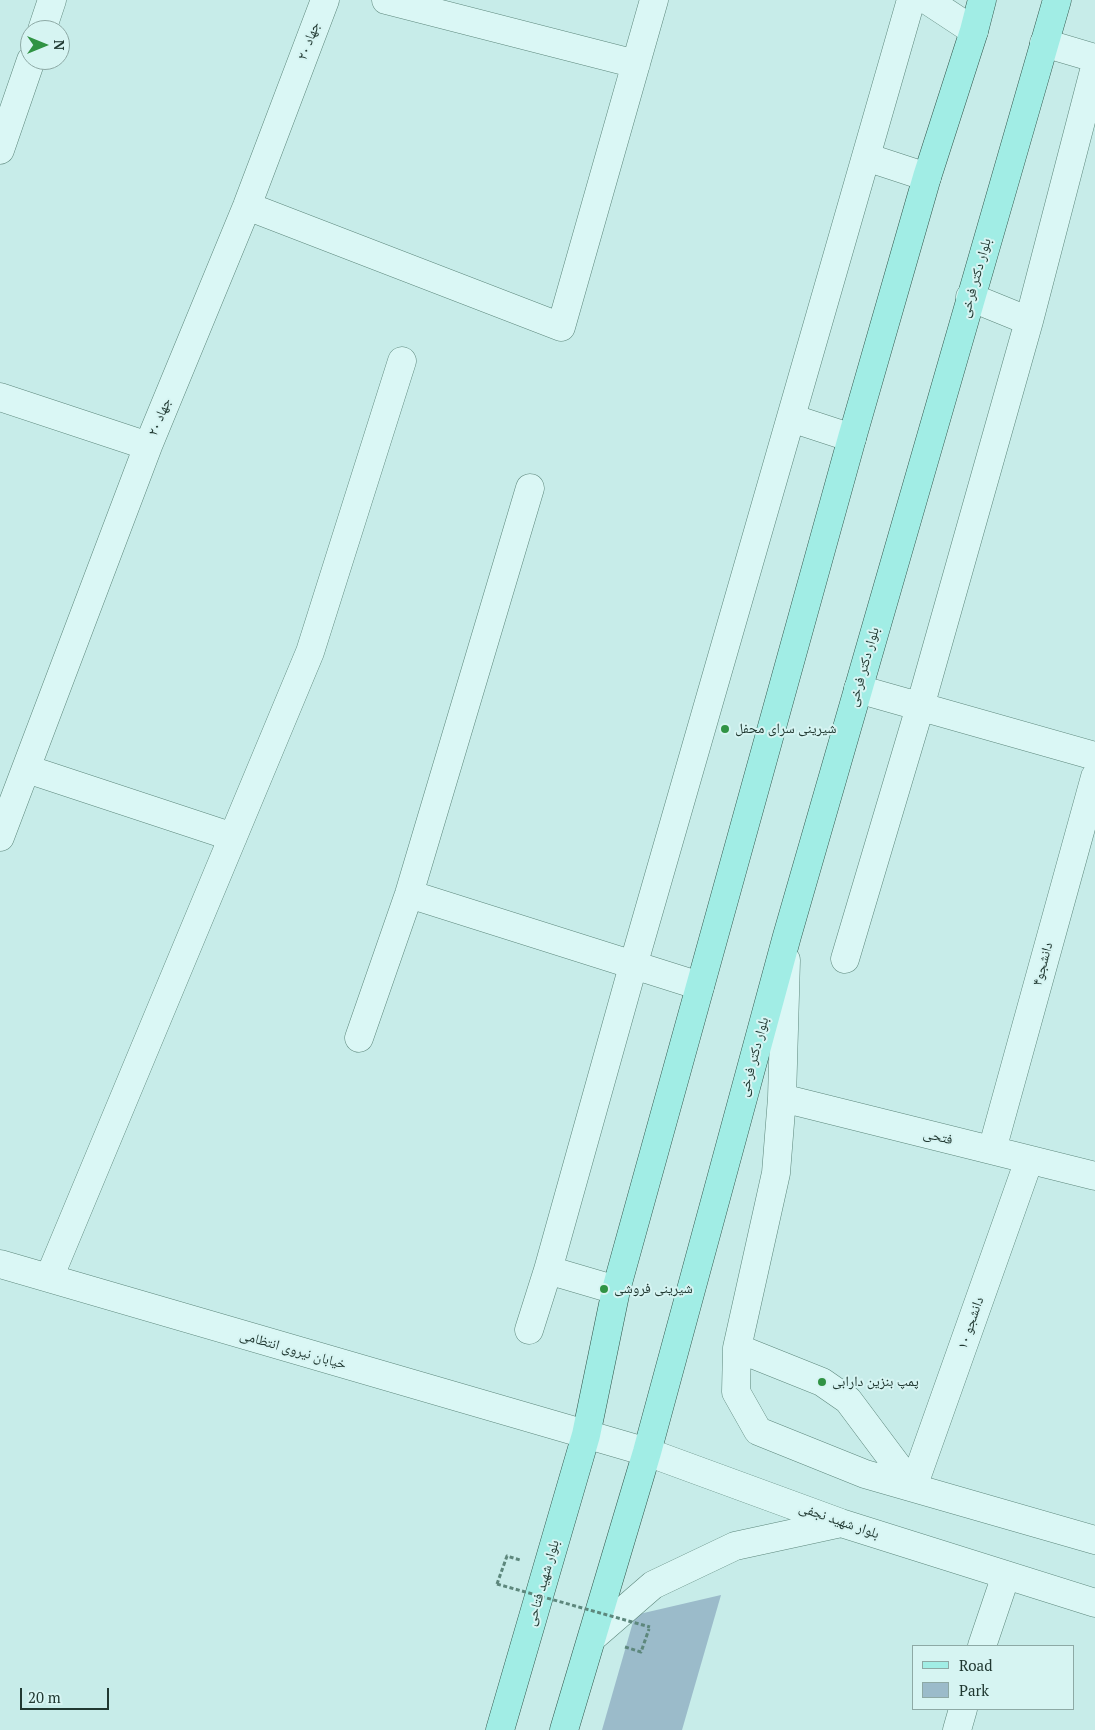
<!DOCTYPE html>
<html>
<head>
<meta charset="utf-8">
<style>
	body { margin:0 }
	#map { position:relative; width:1095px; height:1730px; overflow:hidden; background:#c7ece9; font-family:"PT Serif",serif }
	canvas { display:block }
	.legend { position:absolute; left:912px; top:1645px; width:162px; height:65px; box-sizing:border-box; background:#d6f4f2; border:1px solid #8da9a5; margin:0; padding:6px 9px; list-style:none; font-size:15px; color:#203831 }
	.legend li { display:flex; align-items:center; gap:10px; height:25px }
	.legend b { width:25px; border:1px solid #8da9a5 }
	.north { position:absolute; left:20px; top:20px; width:50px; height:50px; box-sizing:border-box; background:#d6f4f2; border:1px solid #8da9a5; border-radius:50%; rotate:90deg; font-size:14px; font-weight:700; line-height:20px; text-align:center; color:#203831 }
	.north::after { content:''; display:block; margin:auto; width:18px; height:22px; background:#309344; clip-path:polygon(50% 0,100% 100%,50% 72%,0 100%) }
	.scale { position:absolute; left:20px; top:1688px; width:89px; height:22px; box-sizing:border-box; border:2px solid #203831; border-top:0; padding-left:6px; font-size:15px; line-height:18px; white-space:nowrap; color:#203831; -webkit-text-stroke:4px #d6f4f2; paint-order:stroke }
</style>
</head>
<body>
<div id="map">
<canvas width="1095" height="1730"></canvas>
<ul class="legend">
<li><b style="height:6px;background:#a1ede5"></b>Road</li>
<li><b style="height:14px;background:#9bbbca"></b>Park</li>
</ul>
<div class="north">N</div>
<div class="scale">20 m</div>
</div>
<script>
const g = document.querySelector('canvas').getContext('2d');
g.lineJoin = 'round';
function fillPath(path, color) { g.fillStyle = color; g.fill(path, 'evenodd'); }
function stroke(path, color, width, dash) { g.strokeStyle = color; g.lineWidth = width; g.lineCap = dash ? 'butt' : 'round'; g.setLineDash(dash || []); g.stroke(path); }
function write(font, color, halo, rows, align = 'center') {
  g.font = font + ' "PT Serif","Noto Naskh Arabic",serif'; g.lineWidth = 4; g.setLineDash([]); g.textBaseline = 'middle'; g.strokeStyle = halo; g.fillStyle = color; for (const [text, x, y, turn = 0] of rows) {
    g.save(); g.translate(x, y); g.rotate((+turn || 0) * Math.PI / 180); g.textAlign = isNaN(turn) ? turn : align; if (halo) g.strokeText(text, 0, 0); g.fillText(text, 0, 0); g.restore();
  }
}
const green = new Path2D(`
	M721,1595l-39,135h-80l33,-115z`);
const path = new Path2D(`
	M497,1584l10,-28 13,4
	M625,1647l16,5 8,-23`);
const minor = new Path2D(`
	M386,0l250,64
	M927,0l47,31
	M42,30l10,-30
	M1044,43l51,15
	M0,150l31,-90
	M866,157l61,20
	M247,206l314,121 93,-327
	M970,297l59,24
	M0,397l148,49
	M791,418l61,20
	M858,689l237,67
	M27,769l206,68
	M0,837l148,-391 99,-240 78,-206
	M409,894l291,92
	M845,959l75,-252 109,-386 66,-254
	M786,960l-4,138 -6,75 -39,175 -1,44 22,39 107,43 230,66
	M359,1038l50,-144 121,-406
	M782,1098l313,78
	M992,1150l103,-373
	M0,1264l647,188 194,71 254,80
	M548,1270l68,20
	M49,1278l261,-626 92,-291
	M529,1330l19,-60 85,-304 278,-966
	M737,1348l85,34 26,18 65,87
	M913,1487l116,-327
	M593,1637l60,-52 82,-39 106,-23
	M982,1646l24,-71
	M957,1730l6,-21`);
const major = new Path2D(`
	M500,1730l86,-295 30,-145 236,-852 75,-261 47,-146 8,-31
	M564,1730l83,-278 140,-516 270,-936`);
const pathBridge = new Path2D(`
	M497,1584l153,43`);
const markers = [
	[725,729,5,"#309344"],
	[604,1289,5,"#309344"],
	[822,1382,5,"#309344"]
];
const streetNames = [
	["جهاد ۲۰",309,41,-69],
	["بلوار دکتر فرخی",976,278,-74],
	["جهاد ۲۰",160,417,-68],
	["بلوار دکتر فرخی",864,667,-74],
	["دانشجو۴",1043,964,-75],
	["بلوار دکتر فرخی",754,1057,-75],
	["فتحی",938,1137,14],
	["دانشجو ۱۰",971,1323,-71],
	["خیابان نیروی انتظامی",293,1350,16],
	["بلوار شهید نجفی",839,1521,19],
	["بلوار شهید فتاحی",543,1583,-74]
];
const poiNames = [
	["شیرینی سرای محفل",735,729],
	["شیرینی فروشی",614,1289],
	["پمپ بنزین دارابى",832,1382]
];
fillPath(green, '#9bbbca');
stroke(minor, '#5d877c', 29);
stroke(major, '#31554a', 29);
stroke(path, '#5d877c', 3, [4, 2.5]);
stroke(minor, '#daf7f5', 28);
stroke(major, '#a1ede5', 28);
stroke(pathBridge, '#5d877c', 3, [4, 2.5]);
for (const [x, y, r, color] of markers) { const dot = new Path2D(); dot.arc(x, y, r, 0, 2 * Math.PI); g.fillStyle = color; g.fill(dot); stroke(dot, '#d6f4f2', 2); }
write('14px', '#203831', '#d6f4f2', streetNames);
write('14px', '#203831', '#d6f4f2', poiNames, 'left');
</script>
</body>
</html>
